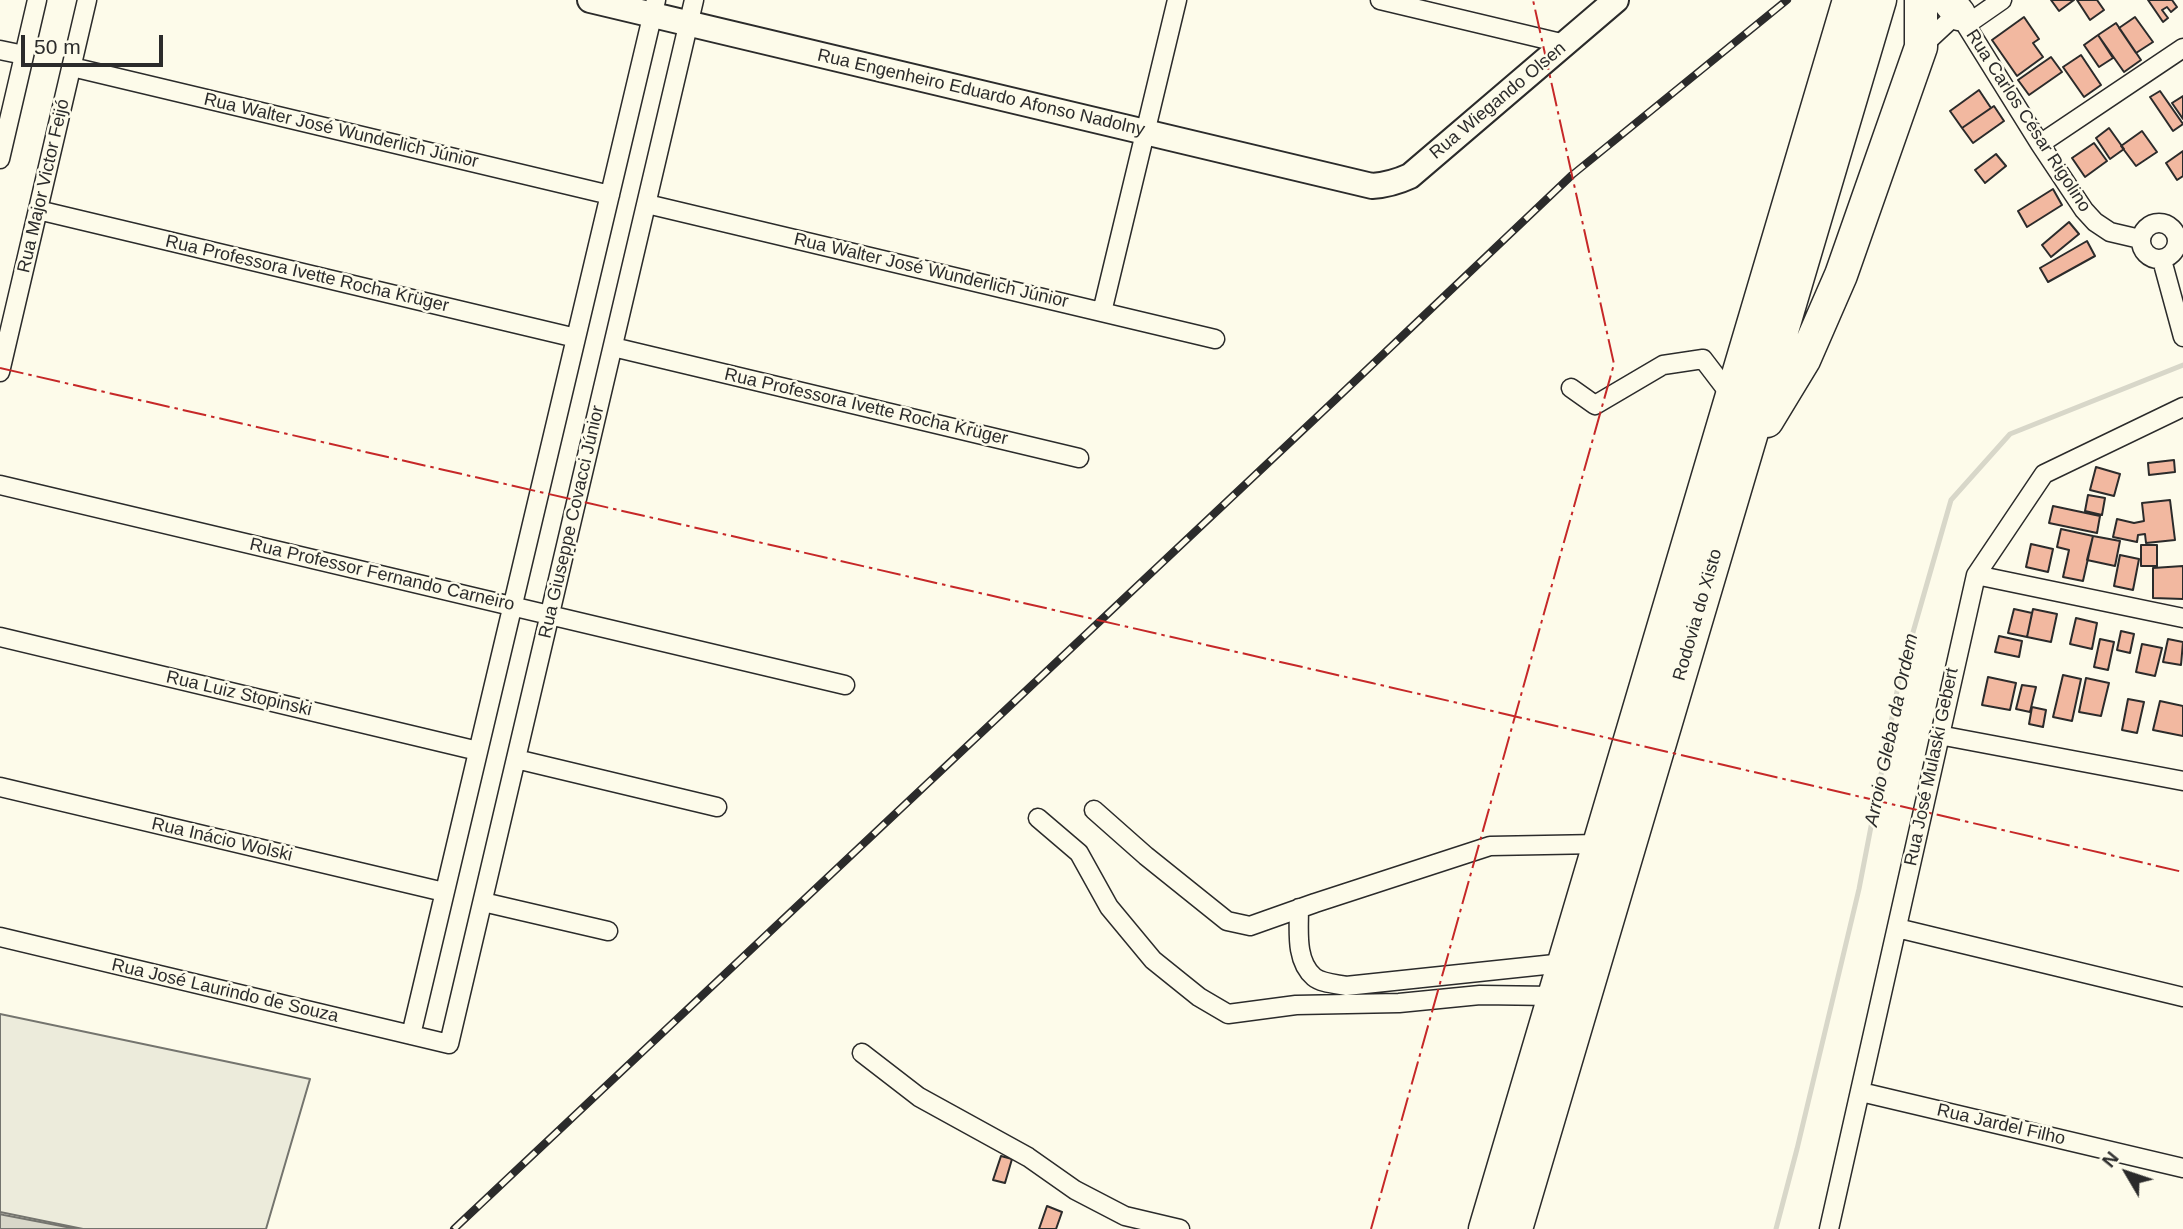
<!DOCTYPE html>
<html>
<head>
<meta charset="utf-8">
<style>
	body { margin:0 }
	#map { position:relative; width:2183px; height:1229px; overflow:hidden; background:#fdfbea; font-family:Arial,sans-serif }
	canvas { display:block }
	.north { position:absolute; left:2092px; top:1138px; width:70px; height:70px; -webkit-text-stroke:5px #fdfbea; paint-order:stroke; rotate:309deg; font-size:19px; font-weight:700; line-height:28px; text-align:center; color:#2b2b2b }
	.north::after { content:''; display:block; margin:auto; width:24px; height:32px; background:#2b2b2b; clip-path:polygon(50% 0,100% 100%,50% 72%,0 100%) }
	.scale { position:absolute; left:21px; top:35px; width:142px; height:32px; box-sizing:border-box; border:4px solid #2b2b2b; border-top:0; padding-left:9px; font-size:21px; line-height:24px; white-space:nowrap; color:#2b2b2b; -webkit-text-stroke:5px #fdfbea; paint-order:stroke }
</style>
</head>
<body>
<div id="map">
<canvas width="2183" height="1229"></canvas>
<div class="north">N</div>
<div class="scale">50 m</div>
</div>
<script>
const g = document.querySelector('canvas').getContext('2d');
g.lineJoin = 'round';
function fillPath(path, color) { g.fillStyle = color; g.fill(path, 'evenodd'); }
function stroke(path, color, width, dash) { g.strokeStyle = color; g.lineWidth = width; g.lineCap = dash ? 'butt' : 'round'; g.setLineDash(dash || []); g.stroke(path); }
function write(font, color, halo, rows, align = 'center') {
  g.font = font + ' Arial,sans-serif'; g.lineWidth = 5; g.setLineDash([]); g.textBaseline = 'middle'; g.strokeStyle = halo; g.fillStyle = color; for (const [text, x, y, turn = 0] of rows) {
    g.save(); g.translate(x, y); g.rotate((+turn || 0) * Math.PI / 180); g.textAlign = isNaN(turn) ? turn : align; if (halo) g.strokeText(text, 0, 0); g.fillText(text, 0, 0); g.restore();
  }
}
const green = new Path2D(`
	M0,1014l310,65 -44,150h-183l-83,-17z`);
const water = new Path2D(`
	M0,1214l4,1 73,14h-77z`);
const stream = new Path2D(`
	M1776,1229l21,-80 62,-260 40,-208 52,-181 59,-66 173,-69`);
const building = new Path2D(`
	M2051,0h23l-15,11z
	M2077,0h20l7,10 -14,10z
	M2148,0h24l5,7 -6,5 -4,-5 -5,3 6,8 -5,4z
	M2024,17l15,22 -6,4 10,14 -26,19 -25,-36z
	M2135,17l18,25 -17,11 -17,-25z
	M2116,23l25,37 -17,12 -26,-37z
	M2098,35l15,23 -14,9 -15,-22z
	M2081,55l20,30 -17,12 -21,-30z
	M2051,57l11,15 -33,23 -11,-15z
	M1979,90l12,18 -29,20 -12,-17z
	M2160,91l23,33 -10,7 -23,-34z
	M2183,96v23l-11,-16z
	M1994,106l10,15 -31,22 -11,-15z
	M2109,128l15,21 -14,10 -14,-21z
	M2142,131l15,21 -21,14 -15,-20z
	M2094,143l13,18 -22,16 -13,-19z
	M2183,151v25l-6,4 -11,-17z
	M1996,154l10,12 -21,17 -10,-13z
	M2053,189l9,16 -35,22 -9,-16z
	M2069,222l10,12 -28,23 -9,-12z
	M2087,241l8,15 -47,26 -8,-14z
	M2174,460l1,12 -26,3 -1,-12z
	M2096,467l24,7 -6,22 -24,-6z
	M2088,495l17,3 -3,17 -17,-4z
	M2170,500l5,40 -29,3 -1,-9 -7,1 -1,7 -24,-5 4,-18 17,4 10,-2 -2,-18z
	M2053,506l47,10 -3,17 -48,-10z
	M2061,529l32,7 -10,45 -20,-4 6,-27 -12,-3z
	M2093,536l27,5 -5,25 -28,-6z
	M2031,544l22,5 -5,23 -22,-5z
	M2141,545h16v21h-16z
	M2120,555l19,4 -6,31 -19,-4z
	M2183,566v33l-30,-1v-30z
	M2014,609l18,4 -5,24 -19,-4z
	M2033,609l24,5 -6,28 -24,-5z
	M2076,618l21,5 -5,26 -22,-5z
	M2121,631l13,3 -4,19 -13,-3z
	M1999,636l23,5 -3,16 -24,-5z
	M2100,639l14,3 -6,28 -14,-3z
	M2168,639l15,3 -2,23 -18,-3z
	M2142,644l20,4 -7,28 -19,-4z
	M2063,675l18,4 -9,42 -19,-4z
	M1988,677l28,6 -6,27 -28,-5z
	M2086,678l23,5 -8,33 -22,-4z
	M2022,685l14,2 -6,25 -14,-3z
	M2128,699l16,3 -7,31 -15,-3z
	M2160,701l23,5v30l-30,-6z
	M2032,707l14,3 -3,17 -14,-3z
	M1001,1156l11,3 -7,24 -12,-3z
	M1047,1206l15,6 -6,17h-17z`);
const street = new Path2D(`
	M1380,0l185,44
	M1959,14l81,130 44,66 11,12 15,10 30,7
	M1966,25l36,-25
	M1921,47l41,-38
	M0,50l24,5
	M72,67l538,128
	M2040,144l143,-96
	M0,159l37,-159
	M647,204l568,135
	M38,210l538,128
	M2141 241a18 18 0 1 1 36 0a18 18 0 1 1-36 0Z
	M2162,260l21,77
	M1102,312l75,-312
	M613,347l466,111
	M0,372l87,-372
	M1571,388l24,17 68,-40 40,-6 29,38
	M0,485l845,200
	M1976,575l207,43
	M0,637l478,114
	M1939,735l244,46
	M516,759l201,48
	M0,787l444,105
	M1094,810l52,46 81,65 23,5 65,-23 175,-57 109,-2
	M1038,818l41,35 30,54 44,53 46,37 29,17 68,-9 103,-2 81,-8 74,1
	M483,902l125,29
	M1299,908c0,22 -4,53 15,69 7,6 23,7 32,9l218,-23
	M1897,928l286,69
	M0,937l449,107 245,-1044
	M411,1035l245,-1035
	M862,1053l57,44 109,60 47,33 50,26 55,13
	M1861,1092l322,76
	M1829,1229l147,-654 68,-101 139,-67`);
const secondary = new Path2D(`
	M590,0l782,186c14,-1 25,-4 38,-10l206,-176`);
const highway = new Path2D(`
	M1948,0l11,14
	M1767,421l37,-61 37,-85 80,-228v-47
	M1485,1229l364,-1229
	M1516,1229l364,-1229`);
const rail = new Path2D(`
	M454,1229l882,-830 236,-224 215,-175`);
const power = new Path2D(`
	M0,368l1372,315 811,189
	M1371,1229l243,-865 -81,-364`);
const streetNames = [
	["Rua Engenheiro Eduardo Afonso Nadolny",981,93,13],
	["Rua Wiegando Olsen",1498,101,-40],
	["Rua Carlos César Rigolino",2028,121,57],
	["Rua Walter José Wunderlich Júnior",341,131,13],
	["Rua Major Victor Feijó",44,186,-77],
	["Rua Walter José Wunderlich Júnior",931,271,13],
	["Rua Professora Ivette Rocha Krüger",307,274,13],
	["Rua Professora Ivette Rocha Krüger",866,407,13],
	["Rua Giuseppe Covacci Júnior",572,522,-77],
	["Rua Professor Fernando Carneiro",382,575,13],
	["Rodovia do Xisto",1698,615,-74],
	["Rua Luiz Stopinski",239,694,13],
	["Rua José Mulaski Gebert",1932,767,-78],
	["Rua Inácio Wolski",222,840,13],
	["Rua José Laurindo de Souza",225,991,13],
	["Rua Jardel Filho",2001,1125,13]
];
const waterNames = [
	["Arroio Gleba da Ordem",1892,730,-78]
];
fillPath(green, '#ecebdb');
stroke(green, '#74746e', 2);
fillPath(water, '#d8d7c9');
stroke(water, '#74746e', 2);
stroke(stream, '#d8d7c9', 5);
fillPath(building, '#f2b8a0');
stroke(building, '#2b2b2b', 2);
stroke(street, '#2b2b2b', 21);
stroke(secondary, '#2b2b2b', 28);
stroke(highway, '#2b2b2b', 35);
stroke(street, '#fdfbea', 18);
stroke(secondary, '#fdfbea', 24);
stroke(highway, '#fdfbea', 32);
stroke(rail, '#2b2b2b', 8);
stroke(rail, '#fdfbea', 5, [16]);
stroke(power, '#c62828', 2, [24, 5, 3.5, 5]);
write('18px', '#2b2b2b', '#fdfbea', streetNames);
write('italic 19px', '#2b2b2b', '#fdfbea', waterNames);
</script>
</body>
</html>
